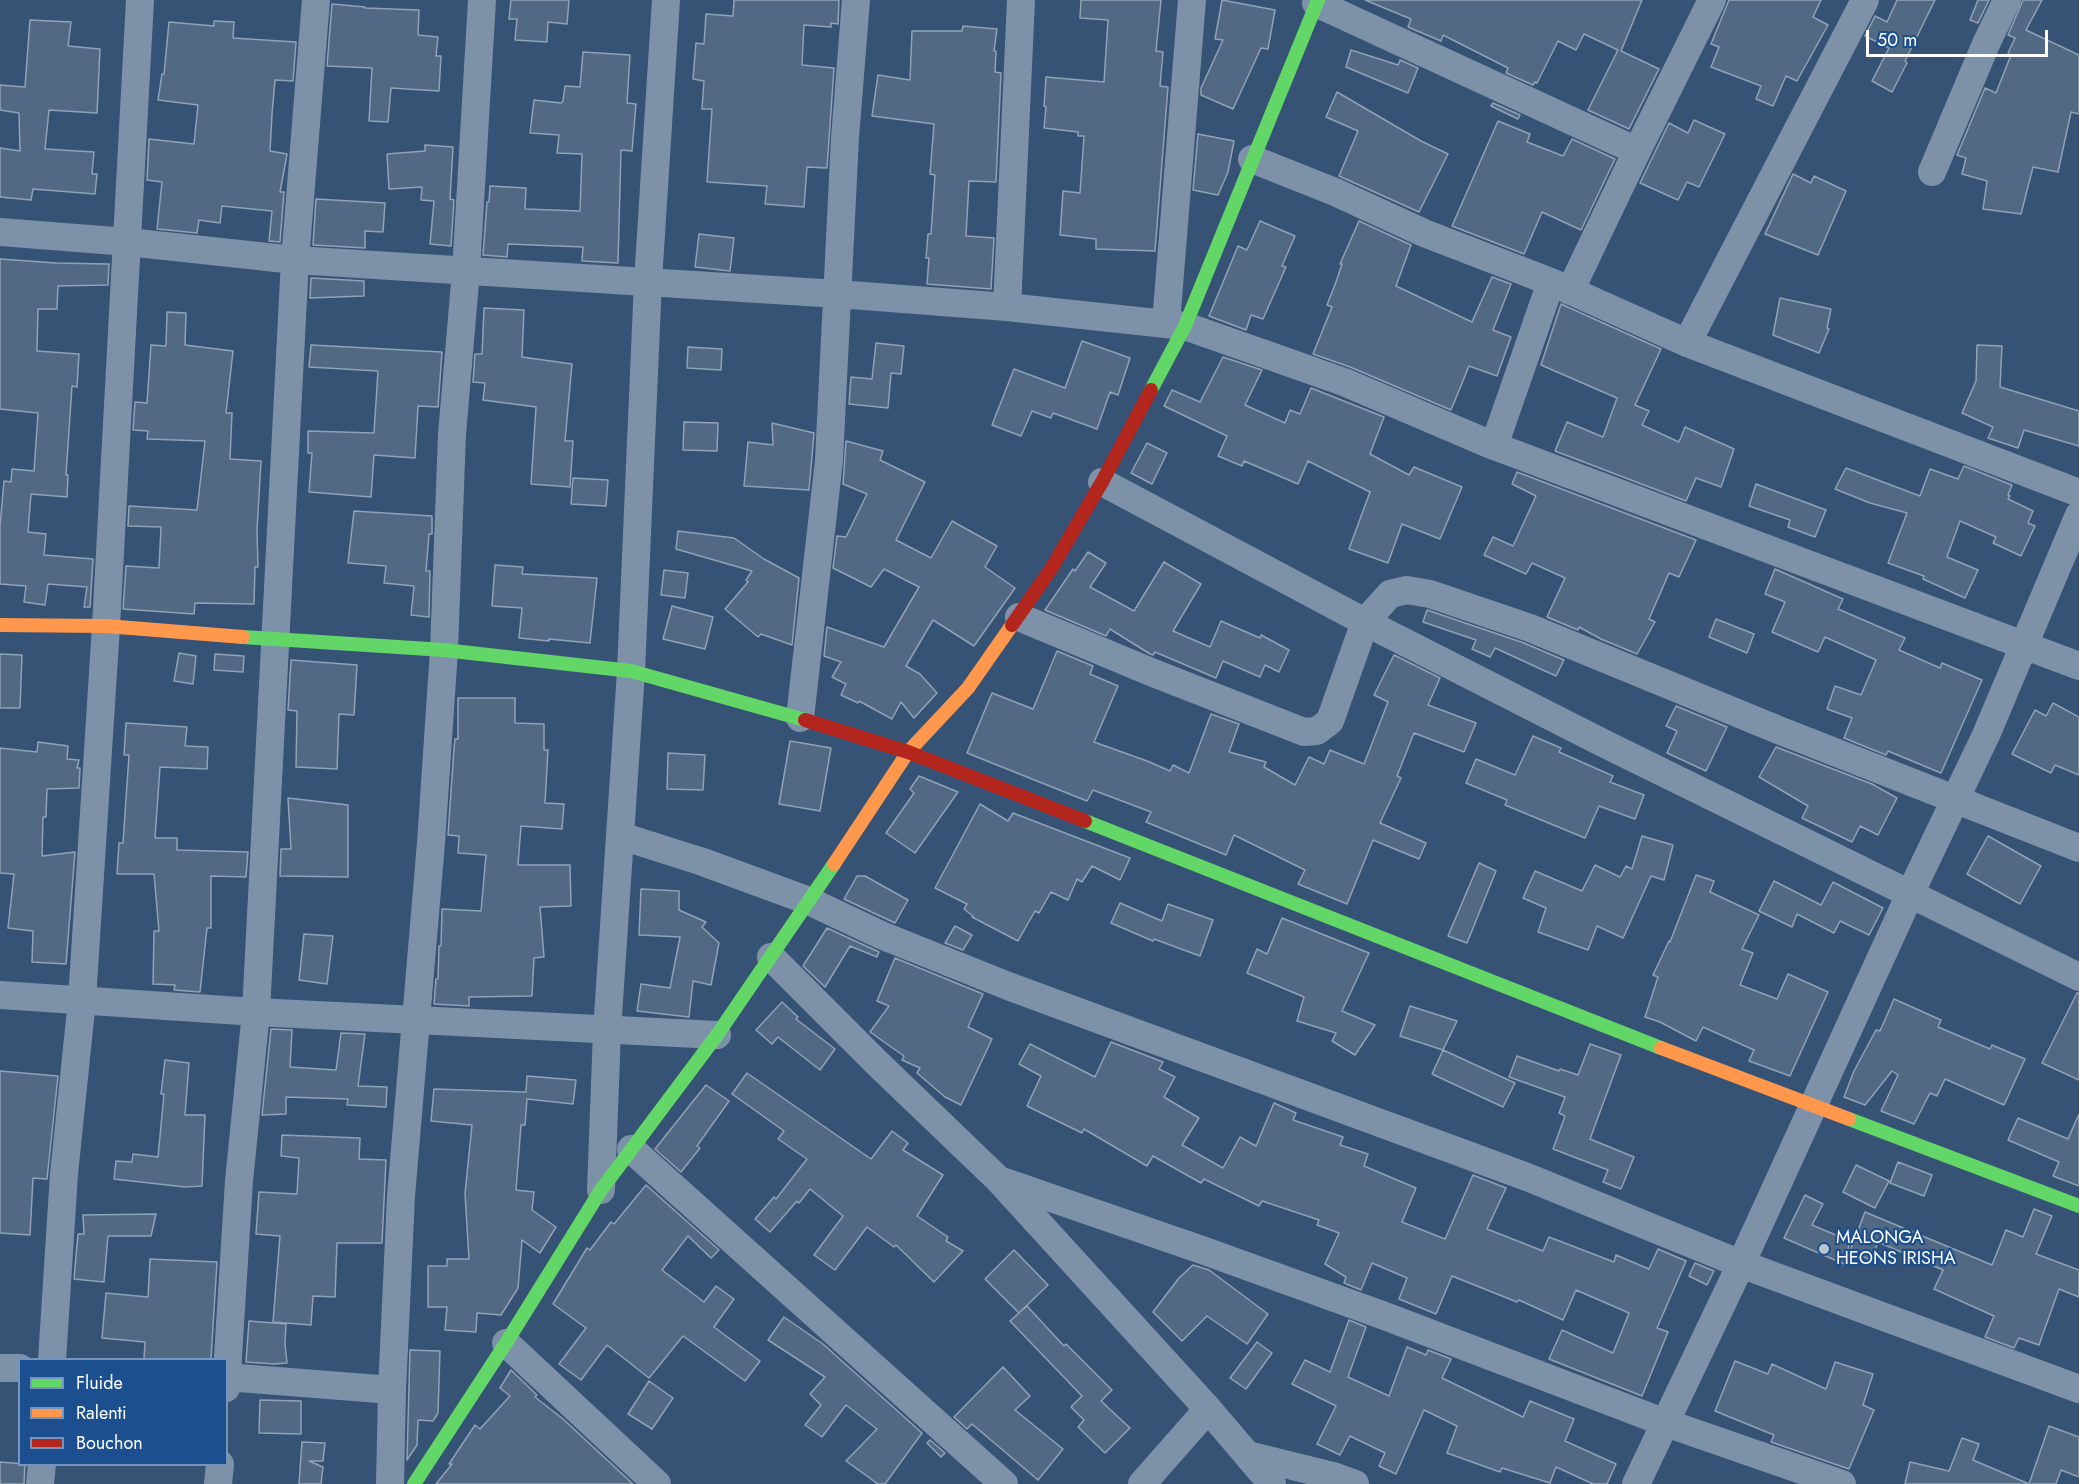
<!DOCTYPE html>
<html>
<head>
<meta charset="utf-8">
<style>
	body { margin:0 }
	#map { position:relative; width:2079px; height:1484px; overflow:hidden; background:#365274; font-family:Jost,sans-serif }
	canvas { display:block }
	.legend { position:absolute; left:18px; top:1358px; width:210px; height:108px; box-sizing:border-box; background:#1b4f8f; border:2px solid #7695bc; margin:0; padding:8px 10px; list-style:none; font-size:18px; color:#fff }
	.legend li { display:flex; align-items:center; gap:12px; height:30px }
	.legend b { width:30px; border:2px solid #7695bc }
	.scale { position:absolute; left:1866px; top:30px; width:182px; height:27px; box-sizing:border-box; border:3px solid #fff; border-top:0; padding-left:8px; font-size:18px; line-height:21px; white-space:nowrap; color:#fff; -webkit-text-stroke:4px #1b4f8f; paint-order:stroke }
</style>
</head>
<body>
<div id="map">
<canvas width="2079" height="1484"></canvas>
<ul class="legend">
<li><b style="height:8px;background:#63d668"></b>Fluide</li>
<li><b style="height:8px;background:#ff974d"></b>Ralenti</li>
<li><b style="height:8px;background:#b3261e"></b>Bouchon</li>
</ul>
<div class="scale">50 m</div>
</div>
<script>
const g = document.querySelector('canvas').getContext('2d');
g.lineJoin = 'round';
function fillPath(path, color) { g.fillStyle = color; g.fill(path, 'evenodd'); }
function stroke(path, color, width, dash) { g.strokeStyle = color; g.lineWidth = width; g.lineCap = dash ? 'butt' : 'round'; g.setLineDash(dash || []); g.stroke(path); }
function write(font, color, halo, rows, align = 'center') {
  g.font = font + ' Jost,sans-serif'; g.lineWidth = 4.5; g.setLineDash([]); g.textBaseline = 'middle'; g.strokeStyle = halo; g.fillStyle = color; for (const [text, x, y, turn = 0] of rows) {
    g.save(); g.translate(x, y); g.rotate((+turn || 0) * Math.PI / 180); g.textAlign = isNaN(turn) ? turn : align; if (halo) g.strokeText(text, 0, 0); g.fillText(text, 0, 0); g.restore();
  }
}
const building = new Path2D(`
	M511,0h58l-2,24 -19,-2 -1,20 -32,-2 2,-21h-8z
	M734,0h105l-1,24 -7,-1v4l-27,-2 -2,40 32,3 -7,100 -20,-1 -3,40 -39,-3 2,-18 -60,-4 5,-73h-10l2,-28 -11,-2 3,-36 8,1 2,-30 27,2z
	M1081,0h80l-5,51 7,1 -3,34 8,1 -13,164 -59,-2v-10l-36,-4 3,-44 17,2 4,-57h-6v-4l-34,-4 2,-21 -2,-1 2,-29 58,5 4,-62 -28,-2z
	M1222,0l53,10 -7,39 -7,-1 -28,61 -32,-14v-7l22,-48 -8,-1z
	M1365,0h277l-21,51 38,18 -30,60 -41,-19 30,-60 -34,-16 -8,16 -18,-9 -21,42 -2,-1 -2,3 -27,-12 2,-5 -65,-33 -2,6 -33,-14 3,-8z
	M1729,0h92l-8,17 15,8 -31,56 -11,-5 -13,30 -17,-7 5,-13 -50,-19 8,-20 -8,-3z
	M1897,0h38l-30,61 2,2 -15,29 -20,-11 17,-33 -24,-12 10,-20 12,6z
	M1978,0h11l-11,23 -8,-3z
	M2023,0h19l-16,30 53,25v59l-8,-2 -13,60 -25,-5 -12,47 -38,-5 4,-28 -25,-7 4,-16 -9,-3 28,-67 11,5 15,-38 -3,-2 7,-15 -7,-3z
	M332,4l33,3v1l54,2 -1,25 20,2 -2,19h5l-2,35 -48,-3 -3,34 -19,-1 3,-53 -45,-2z
	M30,20l41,2 -3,24 32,3 -3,64 -48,-3 -4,39 49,3 -2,22h5l-2,20 -62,-5 -2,11 -31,-3v-49l20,3 -1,-38 -19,-3v-25l25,2z
	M214,21l20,1 -1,16 63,4 -3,39 -18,-1 -3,34 -2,37 17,3 -7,38h4l-4,50 -11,-1 3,-30 -50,-5 -2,17 -21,-3 -2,13 -40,-4 5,-47 -15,-2 2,-41 45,5 4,-39 -40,-5 4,-26h2l5,-52 45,4z
	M963,26l34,3 -3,22h2l-1,21 6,1 -5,109 -27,-1 -3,55 28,2 -3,51 -64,-5 2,-26h-3l2,-24h3l4,-59 -5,-1 4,-50 -62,-8 6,-41 32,5 2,-49h50z
	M1351,50l47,15 2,-5 18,8 -10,25 -62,-26z
	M583,52l47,3 -3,48 9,1 -4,47 -11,-1 -3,113 -36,-2 1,-14 -75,-3 -1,13 -24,-2 4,-53h2l1,-16 36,2 -1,21 55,2 2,-57 -25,-1 2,-18 -29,-2 4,-33 27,3 2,-2 2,-15 15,1z
	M1337,92l84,49 27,13 -29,58 -80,-36 19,-45 -32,-14z
	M1493,103l27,12 -2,4 -27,-13z
	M1694,120l31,14 -26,53 -12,-5 -9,18 -38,-17 29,-60 19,10z
	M1498,121l32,13 -3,8 36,14 9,-17 43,20 -34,71 -39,-18 -18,42 -72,-28z
	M1198,134l36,7 -6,31 -10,23 -25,-5z
	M425,145l28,2 -3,52 4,1 -3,46 -21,-2 4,-43 -13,-1 1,-13 -33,2 -2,-35 38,-3z
	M1793,174l18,9 3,-7 32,15 -28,64 -53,-21z
	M316,199l69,4 -2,29 -18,-1v17l-52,-3z
	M1260,221l35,15 -13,30 4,1 -23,52 -12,-4 -5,15 -37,-14 29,-70 9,4z
	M1359,221l52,24 -15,41 76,36 20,-45 19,7 -18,46 18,7 -14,39 -28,-10 -18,44 -101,-43 -37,-13 19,-47 -5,-2 9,-23 6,-18h-2z
	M699,234l35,4 -4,33 -35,-4z
	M0,259l56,4 53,1 -1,21 -50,1 -1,23h-19l-1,42 42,3 -2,33 -5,-1 -6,89h2l-1,22 -36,-3 -3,38 18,2 -2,21 49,4 -3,48h-6l3,-20 -39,-3 -3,21 -21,-3 2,-16 -26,-2v-58l4,-45 7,1 1,-13 22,2 4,-58 -38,-4z
	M311,278l53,3v15l-54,2z
	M1780,298l51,11 -4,19 2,1 -10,24 -46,-18z
	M1561,304l100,45 -26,56 14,6 -7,14 37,17 6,-15 49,22 -13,38 -25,-9 -10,23 -131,-50 12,-29 36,15 14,-39 -76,-33z
	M484,308l40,2 -2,47 50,7 -7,77h8l-3,46 -39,-3 5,-77 -53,-7 2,-17 -12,-1 2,-28h7z
	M167,312l19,1 -1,32 48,6 -7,62h6l-2,46 31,2 -4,69 1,37h-3l-1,37 -59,-1 -1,11 -71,-5 3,-43 33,2 2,-41 -33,-1 1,-20 68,4 8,-69 -58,-2 1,-8 -15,-1 2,-28 12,1 4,-58 15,1z
	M1082,341l48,17 -12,37 -8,-3 -13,37 -44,-16 -2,5 -19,-7 -11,25 -29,-11 22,-56 51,19z
	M876,343l28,3 -3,28 -10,-1 -3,35 -39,-4 2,-27 21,2z
	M311,345l131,7 -4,55 -20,-1 -3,52 -41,-3 -3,42 -62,-5 3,-39h-4v-22l66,2 4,-62 -69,-4z
	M1977,345l25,1 -2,41 79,24v35l-55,-16 -6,18 -30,-10 5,-11 -31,-14 14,-32z
	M688,347l34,2 -1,21 -34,-2z
	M1223,357l39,13 -17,35 40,18 5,-13 10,4 11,-26 73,29 -14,37 39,21 5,-8 48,20 -22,52 -38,-15 -14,39 -39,-14 21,-57 -62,-31 -10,23 -54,-23 -2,5 -24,-10 9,-20 -63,-30 8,-16 28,12z
	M684,422l34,1 -1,28 -34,-1z
	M772,423l42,10 -5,57 -65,-4 4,-44 25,3z
	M846,441l37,10 -3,9 45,22 -29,58 35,18 21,-37 45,25 -12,21 30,21 -41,58 -41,-26 -27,46 14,8 17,19 -23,25 -13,-16 -9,17 -33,-18 -1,2 -17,-8 5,-11 -14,-7 9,-15 -17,-6 3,-29 57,20 35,-60 -35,-18 -13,18 -38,-19 4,-32 9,1 21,-43 -24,-10z
	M1147,443l20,10 -15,31 -21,-11z
	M1964,466l48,19 -4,10 2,1 -2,3 25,12 -5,12 7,3 -14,30 -28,-13 3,-6 -36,-16 -13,36 31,13 -13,28 -42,-19 1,-3 -36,-13 19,-50 -37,-10 -35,-14 11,-21 74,28 10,-27 28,10z
	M1517,472l179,68 -17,37 -10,-4 -20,46 6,3 -18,32 -36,-15 -22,-12 -1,3 -31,-13 18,-39 -33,-15 -6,11 -42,-19 9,-18 20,9 23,-50 -24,-12z
	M573,478l35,2 -2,26 -35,-2z
	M1756,484l70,26 -11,27 -27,-10 2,-7 -41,-14z
	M354,511l78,5v18h-3l-3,37h4l-1,46 -18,-2 3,-29 -30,-3 2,-17 -38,-3z
	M678,531l56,7 30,21 35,19 -7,67 -31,-11 -3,3 -33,-28 23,-27 -2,-2 6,-9 -76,-22z
	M1088,552l18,11 -16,24 44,24 30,-49 37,22 -28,47 37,16 11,-26 39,17 1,-3 28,15 -10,22 -14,-7 -5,12 -37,-16 -7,17 -61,-26 -2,3 -3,-1 -40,-25 -4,7 -61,-26 28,-41 2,2z
	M495,565l28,2 -1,7 75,4 -7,65 -41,-4v2l-30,-3 3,-30 -30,-2z
	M1775,569l68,30 -5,10 67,29 -6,12 41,18 2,-5 40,17 -41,93 -53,-22 -2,4 -42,-17 8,-20 -25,-9 8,-23 26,9 15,-35 -51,-23 -7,15 -46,-20 13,-30 -20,-8z
	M664,570l24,3 -3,25 -24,-3z
	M672,606l41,11 -8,32 -42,-10z
	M1427,610l97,33 40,17 -8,16 -61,-28 -5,9 -18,-8 4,-9 -53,-18z
	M1716,619l38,15 -7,19 -38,-16z
	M1057,651l36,15 -3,8 28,12 -24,56 53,19 23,10 3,-6 16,8 22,-59 28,10 -10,28 37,10 -2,5 31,18 14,-28 15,7 6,-14 34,14 24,-62 -14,-7 20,-40 46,23 -12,27 48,18 -12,29 -50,-19 -17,43 4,2 -21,45 46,20 -7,16 -46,-19 -26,64 -49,-20 7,-14 -71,-35 -8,20 -80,-33 5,-10 -58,-22 -6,11 -120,-48 25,-60 41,16z
	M179,653l17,3 -3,28 -19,-3z
	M0,654l22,1 -2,53h-20z
	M215,654l29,2 -1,16 -29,-2z
	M291,660l66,5 -3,50 -15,-1 -2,55 -41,-2 1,-56 -9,-1z
	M458,698h57v25l29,1v26h4l-3,53 19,1 -2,25 -41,-3 -3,39h52l1,41 -31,1 4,50 -10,1 -2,38 -63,1v9l-35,-2 2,-25h2l1,-33h2l1,-37 39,2 5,-56 -28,-2 1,-17 -11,-1 6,-87 1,-9h3z
	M2053,703l26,14v58l-24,-10 -4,8 -39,-19 23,-44 11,6z
	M1676,706l51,21 -21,44 -39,-18 10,-22 -11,-5z
	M126,723l61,4 -2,19 23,1 -1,22 -47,-2 -5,71h22v12l71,2 -2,25 -35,-1v52h-4l-7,64 -26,-2 1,-5 -22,-1 1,-53h5l-5,-57h-37l2,-31h4l6,-88h-5z
	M1533,736l28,12 -2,4 54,24 -3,6 34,13 -9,24 -36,-13 -14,32 -80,-33 2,-5 -41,-17 10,-24 39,16z
	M790,741l41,7 -11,63 -41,-7z
	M38,742l30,4 -1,13 12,1 -2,8h3l-1,20 -32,1 -1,28h-3l-1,39 33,-4 -9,112 -34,-2 1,-31 -25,-3 6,-54 -14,-1v-125l37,4z
	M1776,747l96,37 25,14 -19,37 -18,-9 -8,16 -50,-24 6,-12 -49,-29z
	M668,753l37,2 -2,35 -36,-1z
	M919,776l39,16 -43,61 -29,-20 28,-40 -4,-4z
	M288,798l60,7v72l-68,-1 1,-27h10z
	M980,804l28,17 5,-8 117,45 -10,22 -28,-14 -10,16 -5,-3 -9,21 -17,-8 -12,21 -4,-2 -17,30 -46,-24 1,-1 -9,-7 3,-5 -32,-16z
	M1642,836l31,9 -9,35 -13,-4 -28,62 -26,-12 -9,24 -50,-18 8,-24 -23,-10 12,-27 47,20 13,-26 25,12 6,-11 6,3z
	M1988,836l53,30 -21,38 -53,-30z
	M1479,863l17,8 -29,72 -19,-7z
	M1696,875l18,6 -4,11 49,23 -17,34 11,4 -13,32 37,14 11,-25 40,18 -38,84 -41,-15 5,-11 -51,-23 -7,14 -36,-19 -15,-5 13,-40 -5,-2 16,-34 1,1z
	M857,876h8l43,24 -13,23 -51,-24z
	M1774,881l47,24 12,-23 50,26 -14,27 -29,-14 -6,12 -37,-19 -5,13 -33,-16z
	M641,889l38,2v19l27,12 -4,5 17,16 -8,42 -18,-4 -4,36 -52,-6 4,-27 29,4 10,-51 -41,-2z
	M1120,903l42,18 6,-17 45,16 -13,36 -46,-17 -1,2 -42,-18z
	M1282,918l87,35 -27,58 33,14 -20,30 -23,-14 4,-8 -39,-12 7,-24 -57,-24 10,-24 10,5z
	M955,926l17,9 -9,15 -18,-7z
	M827,928l52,24 -2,5 -27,-11 -25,41 -22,-21z
	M304,934l29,2 -6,48 -28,-4z
	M895,958l88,36 -15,33 24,12 -31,66 -16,-8 -28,-24 3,-5 -18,-8 2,-4 -34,-24 19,-26 -12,-5z
	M2077,993h2v87l-37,-17z
	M1894,999l47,21 -3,7 52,22 2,-4 33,14 -21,46 -59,-26 -8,17 -7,-3 -16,31 -33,-13 17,-36 -6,-4 -27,34 -21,-8 10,-26 22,-41 4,1z
	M782,1002l16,15 -2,2 39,30 -15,21 -42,-33 -6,7 -16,-14z
	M1410,1006l47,15 -14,29 -43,-14z
	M271,1029l21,1 -2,37 46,3 5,-37 24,1 -7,52 29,1 -1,20 -39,-2 1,-6 -62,-2v17l-24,1z
	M1111,1042l52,20 -4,7 16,8 -11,20 35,21 -17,27 41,23 17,-31 16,9 18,-43 22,10 -3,7 50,17 -3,8 28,9 -4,12 52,22 -14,34 43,17 28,-64 33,13 -19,41 56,22 6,-14 65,25 2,-7 33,14 9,-20 28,12 -29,67 11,4 -26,64 -93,-37 13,-29 51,23 16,-40 -53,-23 -13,30 -44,-20 -2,2 -65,-26 -16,38 -37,-15 8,-21 -35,-15 -11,27 -17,-7 2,-6 -21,-13 14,-31 -22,-8 2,-5 -57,-19 -3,5 -55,-27 -3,4 -48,-27 -6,10 -63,-37 -2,4 -55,-27 14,-30 -22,-12 11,-20 65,33z
	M1590,1044l31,11 -31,84 44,18 -13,32 -18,-7 5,-12 -55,-21 12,-33 -6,-3 6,-16 -56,-20 8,-21 42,15 1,-2 18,6z
	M1443,1050l72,33 -12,24 -71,-33z
	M165,1060l24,3 -4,52h20l-3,71 -17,1 -71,-8 2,-18 16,1 1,-8 25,3 6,-63h-3z
	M0,1071l58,5 -11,103 -14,-1 -3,57 -30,-2z
	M747,1073l124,86 21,-28 16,12 -5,7 40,25 -26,41 31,21 -2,4 17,10 -29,31 -38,-37 -2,2 -27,-20 -32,43 -21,-15 29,-39 -33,-27 -11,14 -2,-2 -27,31 -15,-13 19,-22 2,2 31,-40 -29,-20 6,-8 -52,-37z
	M527,1076l49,4 -3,24 -46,-5 -2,26h-4l-5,65 18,2 -2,18 24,17 -16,26 -18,-13 -4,48 -17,27 -24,-2 -1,19 -31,-2 2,-23h-19v-41h19v-7h22l-4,-65 7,-69 -41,-4 3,-32 92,3z
	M706,1085l23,16 -32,45 3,2 -19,24 -26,-23z
	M2079,1114v72l-26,-10 6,-14 -51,-22 10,-22 50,21z
	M282,1135l78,3 -1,21 27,1 -4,83h-45l-2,54 -22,-1 -2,29 -38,-3 7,-86 -24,-2 3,-42 38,2 2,-36 -18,-2z
	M1898,1162l34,13 -8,21 -34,-13z
	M1856,1165l33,16 -14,27 -32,-16z
	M646,1185l73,65 -8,8 -23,-22 -26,34 42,32 12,-16 18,13 -20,28 46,34 -15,20 -62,-45 -34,42 -42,-33 -26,35 -22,-16 27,-36 -33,-24 34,-56 3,2 21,-28 3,2z
	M1805,1195l18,9 -11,21 38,16 -6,23 -60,-26z
	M2034,1209l18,7 -16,38 43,16v27l-20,-8 -20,56 -20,-7 -5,10 -29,-11 9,-21 -60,-27 9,-19 -65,-28 -7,18 -21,-9 15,-39 127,53 14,-35 17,7z
	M156,1214l-5,22h-43l-4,46 -30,-3 4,-45h6l-1,-19z
	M1014,1250l34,35 -28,27 7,-6 37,40 2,-2 46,46 -11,11 29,27 -25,25 -27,-26 6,-7 -13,-13 11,-11 -72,-75 9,-8 -34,-34z
	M150,1259l67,3 -6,97h-67l1,-17 -43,-4 4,-45 42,4z
	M1695,1263l19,8 -7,14 -18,-9z
	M1193,1265l16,5 59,44 -21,30 -40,-28 -25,25 -29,-29 26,-34z
	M784,1317l39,27 99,89 -37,51h-7l-32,-23 31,-32 -31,-24 -24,32 -17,-12 16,-20 -11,-11 15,-17 -57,-37z
	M1349,1320l17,7 -18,50 41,19 18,-49 19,8 2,-5 23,9 -9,19 81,39 7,-16 44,18 -9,22 51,23 -9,20h-14l-37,-17 -6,16 -48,-15 -2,4 -53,-19 10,-27 -33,-16 -28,64 -17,-8 6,-13 -35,-17 -10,19 -23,-11 19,-38 -44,-22 13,-24 25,12z
	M249,1321l37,3 -1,20 2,19 -13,1 -28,-2z
	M1257,1342l15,11 -26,36 -16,-11z
	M410,1350l30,1 -2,62 -5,8 -15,-1 -1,25 -10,15z
	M1735,1361l33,13 4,-10 54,25 9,-27 38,12 -10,31 11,5 -25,59 -78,-27 3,-7 -59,-24z
	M1003,1367l27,29 -15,14 48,39 -25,31 -66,-56 -5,5 -13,-12z
	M511,1370l26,25 -2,2 28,22 70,65h-197l16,-20h-3l26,-39 5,4 30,-33 -10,-8z
	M649,1381l24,17 -21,31 -24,-15z
	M260,1400l41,1v33l-42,-1z
	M2049,1426l30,11v40l-18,-7 -5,14h-151l5,-22 39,9 13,-33 17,6 -6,16 56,24z
	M930,1440l15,13 -4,4 -14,-14z
	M302,1442l23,1 -2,18h-14l14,6 -2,17h-22z
	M0,1462l25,2 -1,20h-24z`);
const street = new Path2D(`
	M1316,3l321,148
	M1252,159l83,33 89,41 127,49 136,61 392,150
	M1932,172l54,-128 21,-44
	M0,232l128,10 167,18 543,34 169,13 178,19 159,56 150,64 585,220
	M1570,291l67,-140 75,-151
	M1007,307l14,-307
	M1166,323l26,-323
	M1687,343l178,-343
	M1494,446l57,-164
	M1102,482l263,140 238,121 476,234
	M1019,617l132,55 153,60 13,-1 13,-10 35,-99 25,-28 17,-4 23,4 100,34 251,103 298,117
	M800,718l29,-258 16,-322 11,-138
	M621,836l82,26 106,39 72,34 127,51 519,191 214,87 338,125
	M771,957l106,106 122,117 209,229 64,75
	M0,995l256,17 461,23
	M631,1149l373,335
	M999,1180l203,70 180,65 284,108 176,61
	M601,1190l6,-159 24,-360 17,-390 18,-281
	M506,1343l151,141
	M52,1360l12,-186 18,-174 24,-374 34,-626
	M0,1368h20
	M226,1377l166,13
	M226,1388l13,-207 17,-169 39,-752 21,-260
	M1248,1455l85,21 22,8
	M40,1484l2,-20
	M218,1484l2,-20
	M390,1484l2,-94 9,-194 30,-353 13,-193 8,-216 14,-163 16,-271
	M1142,1484l66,-75
	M1636,1484l105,-220 169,-370 76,-159 93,-220`);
const fast = new Path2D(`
	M1151,390l34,-64 133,-326
	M243,637l201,13 187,21 174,49
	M1085,821l576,227
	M1849,1119l230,87
	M414,1484l92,-141 95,-153 116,-155 117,-171`);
const slow = new Path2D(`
	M0,625l106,1 137,11
	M834,864l74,-112 60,-64 44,-63
	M1661,1048l188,71`);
const jam = new Path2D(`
	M1012,625l39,-56 51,-87 49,-92
	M805,720l103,32 177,69`);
const markers = [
	[1824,1249,6,"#b9c2ce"]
];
const poiNames = [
	["MALONGA",1836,1239],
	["HEONS IRISHA",1836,1260]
];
fillPath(building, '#526984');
stroke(building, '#92a2b6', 1.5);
stroke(street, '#7d92a8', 28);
stroke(fast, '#63d668', 14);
stroke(slow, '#ff974d', 14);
stroke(jam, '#b3261e', 14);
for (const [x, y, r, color] of markers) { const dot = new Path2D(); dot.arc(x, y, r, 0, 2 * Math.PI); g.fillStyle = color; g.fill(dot); stroke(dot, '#1b4f8f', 2); }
write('18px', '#fff', '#1b4f8f', poiNames, 'left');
</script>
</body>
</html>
